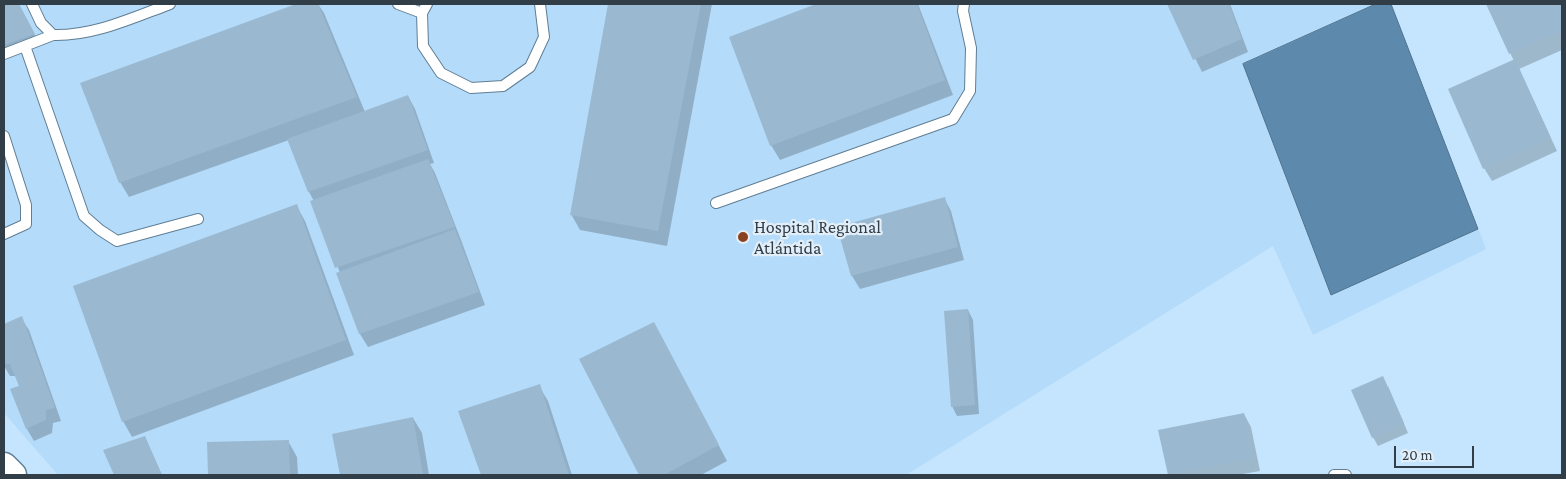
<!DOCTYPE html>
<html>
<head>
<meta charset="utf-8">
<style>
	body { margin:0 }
	#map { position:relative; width:1566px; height:479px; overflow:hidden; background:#c5e5fe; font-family:"Crimson Pro",serif }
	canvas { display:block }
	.frame { position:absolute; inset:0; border:5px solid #313e48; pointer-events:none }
	.scale { position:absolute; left:1394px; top:446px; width:80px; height:22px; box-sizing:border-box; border:2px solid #313e48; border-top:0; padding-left:6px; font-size:15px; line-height:18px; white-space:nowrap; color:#313e48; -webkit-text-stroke:4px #e2eff9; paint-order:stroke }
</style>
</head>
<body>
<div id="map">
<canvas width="1566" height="479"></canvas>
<div class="frame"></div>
<div class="scale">20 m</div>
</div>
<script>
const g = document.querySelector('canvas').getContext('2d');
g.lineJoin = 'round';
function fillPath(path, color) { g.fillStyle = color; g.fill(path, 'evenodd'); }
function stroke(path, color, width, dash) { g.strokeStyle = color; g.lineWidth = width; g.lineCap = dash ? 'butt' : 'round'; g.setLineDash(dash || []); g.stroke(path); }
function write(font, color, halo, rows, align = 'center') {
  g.font = font + ' "Crimson Pro",serif'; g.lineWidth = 4.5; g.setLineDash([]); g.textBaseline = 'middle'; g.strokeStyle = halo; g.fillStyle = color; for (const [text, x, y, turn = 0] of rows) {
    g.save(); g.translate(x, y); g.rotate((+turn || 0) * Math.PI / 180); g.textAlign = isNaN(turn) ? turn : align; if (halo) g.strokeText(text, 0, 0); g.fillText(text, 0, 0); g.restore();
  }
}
const built = new Path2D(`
	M4,4h1387l95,245 -173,86 -40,-89 -367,229h-848l-54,-62z`);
const water = new Path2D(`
	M1376,4h15l87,225 -147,66 -88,-231z`);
const shadow = new Path2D(`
	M4,4h14l21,39 -35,13z
	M299,4h19l6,9 41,99 43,-16 7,13 19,54 -4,1 5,9 26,67 24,65 -117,42 -8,-13 -23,-60 3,-1 -26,-72 -5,-9 -20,-52 -160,57 -9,-15 -38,-98z
	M609,4h103l-45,242 -87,-16 -9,-16z
	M820,4h98l35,91 -173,65 -9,-15 -40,-108z
	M1168,4h62l18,48 -46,20z
	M1487,4h75v46l-43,19 38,82 -65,30 -8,-13 -34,-78 64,-29z
	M944,198l7,13 13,49 -104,29 -8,-13 -13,-48z
	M296,205l9,16 49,134 -222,82 -9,-16z
	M968,310l5,10 6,94 -22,2 -5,-10z
	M21,318l8,12 32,91 -8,2 -1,10 -18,8 -7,-12 -16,-40 10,-3 -5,-10h-6l-6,-10v-41z
	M662,338l65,123 -26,14h-60l-60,-115z
	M539,386l9,15 24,74h-90l-22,-63z
	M1388,386l20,47 -30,13 -5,-9z
	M1244,414l7,13 9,44 -23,4h-68l-9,-44z
	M413,418l9,15 7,42h-88l-7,-40z
	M144,437l18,38h-46l-12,-24z
	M288,441l9,16 1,18h-89l-1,-32z`);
const building = new Path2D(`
	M4,4h15l16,30 -31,11z
	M296,4h22l39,93 -238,86 -39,-100z
	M608,4h93l-43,227 -88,-16z
	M816,4h101l28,76 -175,66 -41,-109z
	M1167,4h62l13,35 -49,21z
	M1486,4h76v27l-53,23z
	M1515,59l36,79 -68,31 -35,-80z
	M408,95l20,55 -120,42 -21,-53z
	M428,159l27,68 -120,41 -25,-67z
	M945,197l13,50 -107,29 -14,-49z
	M297,204l49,136 -224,82 -49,-136z
	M455,229l24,63 -120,42 -23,-61z
	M968,309l7,96 -24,2 -7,-96z
	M22,316l33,92 -9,2v10l-20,9 -16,-40 9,-3 -9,-22h-6v-40z
	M654,322l65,123 -55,30h-25l-60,-116z
	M1383,376l21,47 -32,15 -21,-48z
	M540,384l29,91h-88l-23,-64z
	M1244,413l9,45 -85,17 -10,-45z
	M413,417l10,58h-83l-8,-41z
	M145,436l17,39h-48l-11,-25z
	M289,440l1,35h-82l-1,-33z`);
const service = new Path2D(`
	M32,4l9,19 12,12c41,1 79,-17 117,-31
	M398,4l24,9
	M427,4l-5,9 1,33 18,27 30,15 32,-2 27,-19 14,-30 -4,-33
	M25,46l59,170 16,14 17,11 81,-22
	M4,54l49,-19
	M4,136l22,69v19l-22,10
	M716,203l237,-84 17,-28 1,-43 -8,-37 1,-7
	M1334,475h12`);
const tertiary = new Path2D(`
	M4,466l9,9`);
const markers = [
	[743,237,6,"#894120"]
];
const poiNames = [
	["Hospital Regional",754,227],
	["Atlántida",754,248]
];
fillPath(built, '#b4dbf9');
fillPath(water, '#5d8aac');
stroke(water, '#50738e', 1);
fillPath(shadow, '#0003');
fillPath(building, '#9ab9d1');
stroke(service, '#607e94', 12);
stroke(tertiary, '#607e94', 29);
stroke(service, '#fff', 10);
stroke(tertiary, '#fff', 26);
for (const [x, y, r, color] of markers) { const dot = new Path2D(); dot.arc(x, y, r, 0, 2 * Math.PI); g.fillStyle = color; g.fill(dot); stroke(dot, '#e2eff9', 2); }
write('18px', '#313e48', '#e2eff9', poiNames, 'left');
</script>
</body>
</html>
